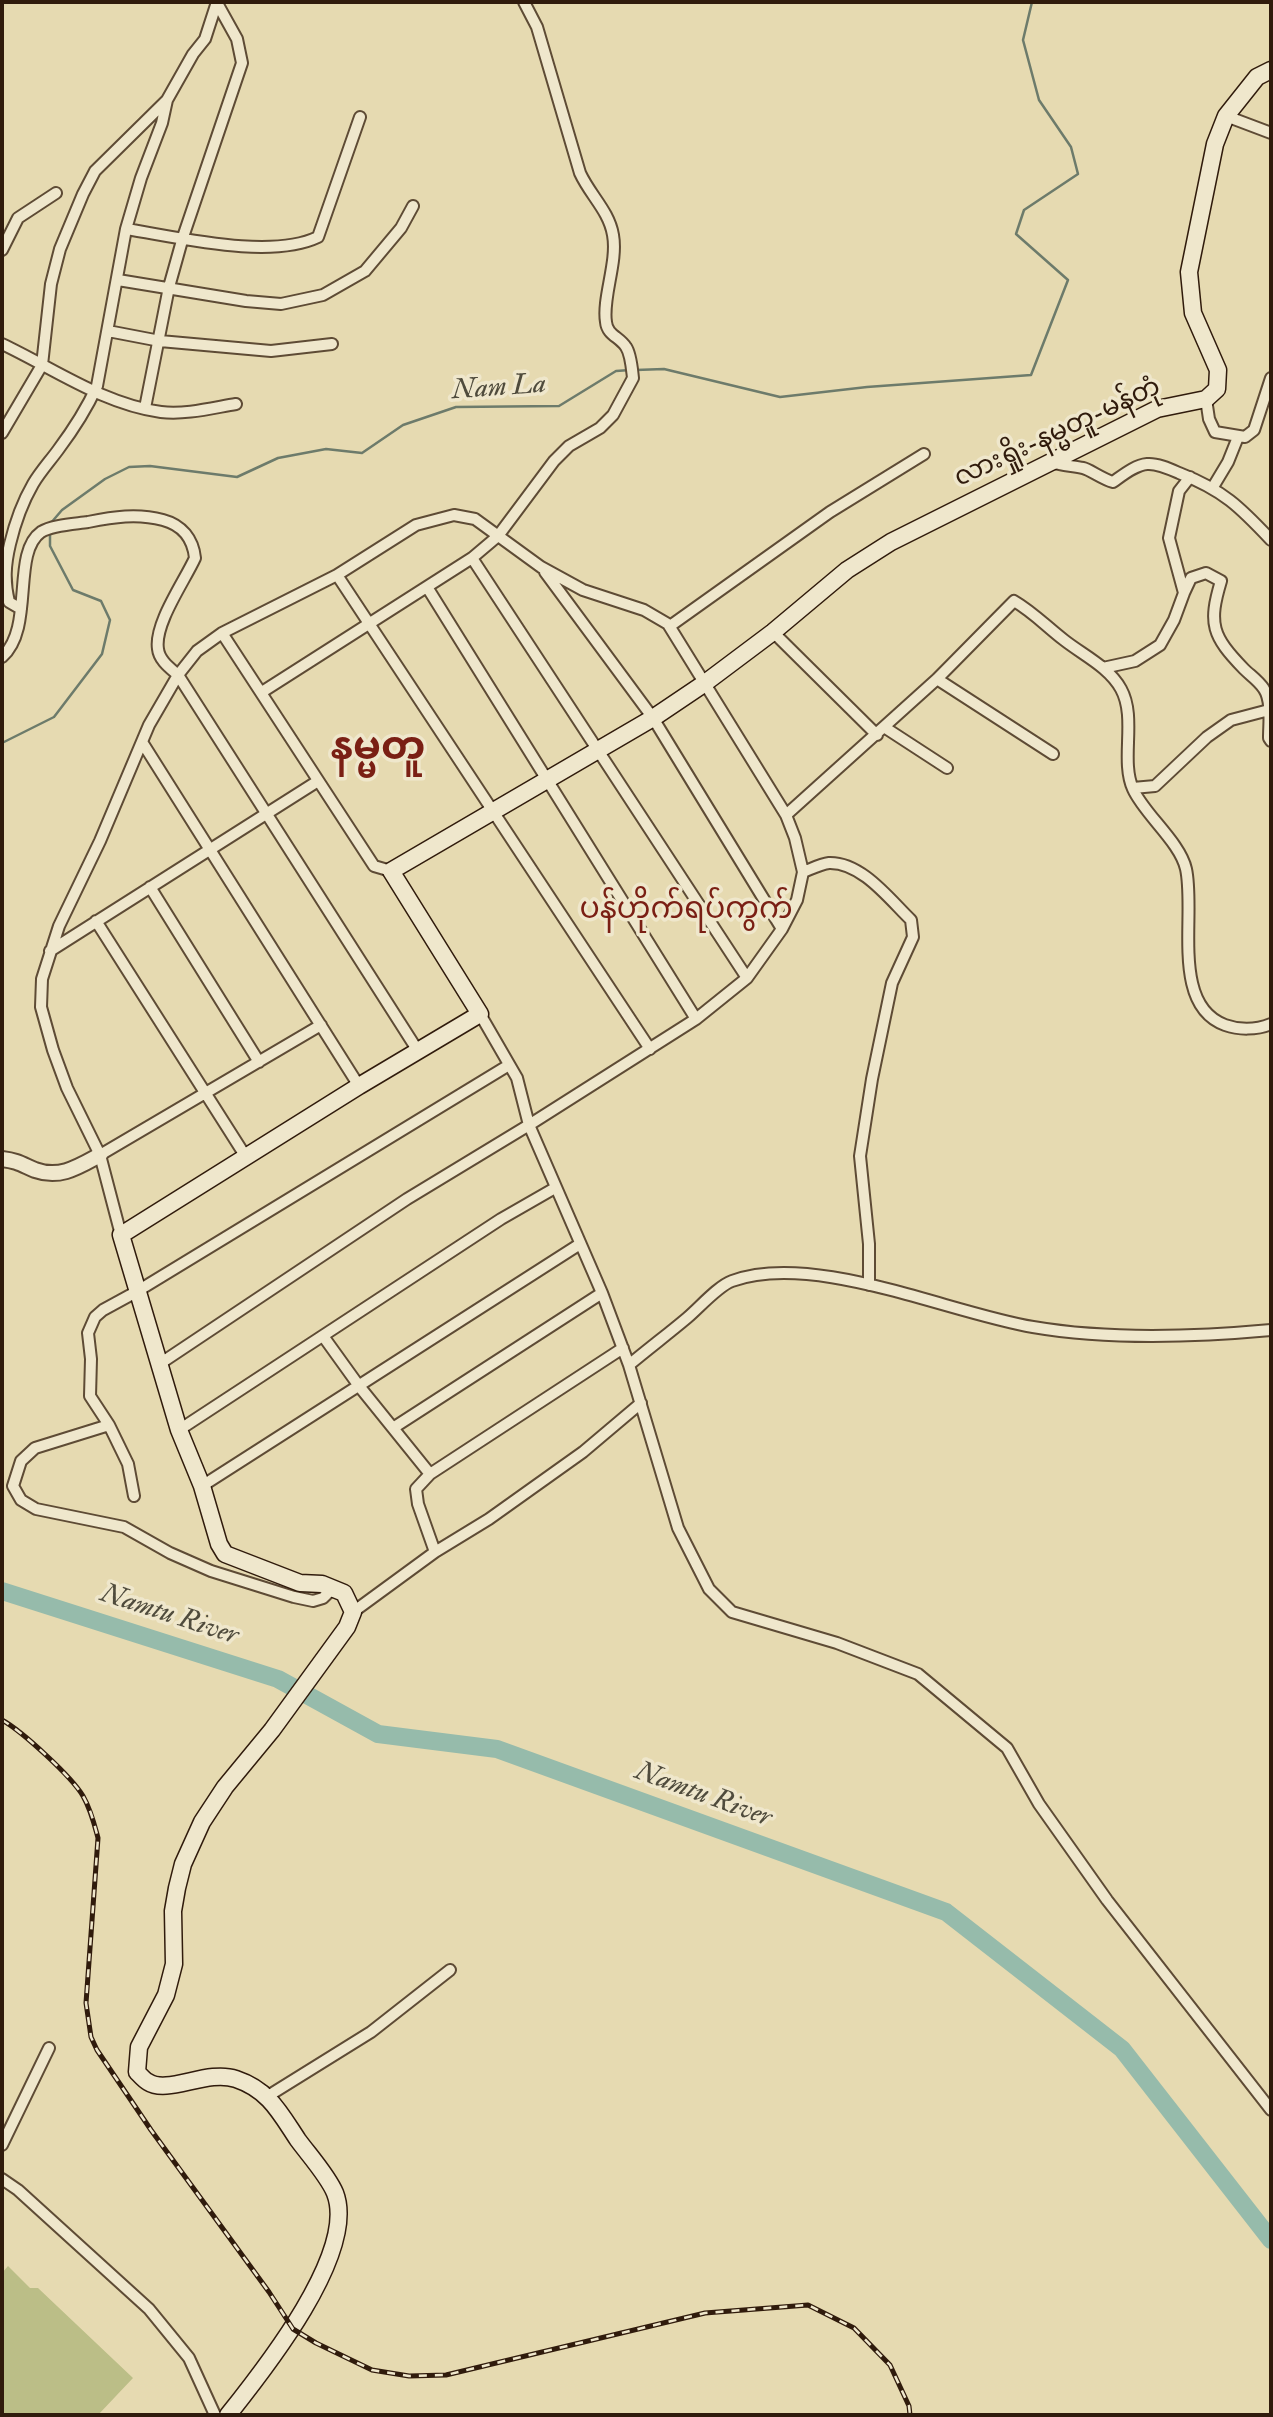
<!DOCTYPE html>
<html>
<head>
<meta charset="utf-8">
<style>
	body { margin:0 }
	#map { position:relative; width:1273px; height:2417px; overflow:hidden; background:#e6dab1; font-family:"IM FELL Double Pica",serif }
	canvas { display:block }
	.frame { position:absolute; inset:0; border:4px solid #301b0c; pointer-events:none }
</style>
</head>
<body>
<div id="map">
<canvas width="1273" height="2417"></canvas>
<div class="frame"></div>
</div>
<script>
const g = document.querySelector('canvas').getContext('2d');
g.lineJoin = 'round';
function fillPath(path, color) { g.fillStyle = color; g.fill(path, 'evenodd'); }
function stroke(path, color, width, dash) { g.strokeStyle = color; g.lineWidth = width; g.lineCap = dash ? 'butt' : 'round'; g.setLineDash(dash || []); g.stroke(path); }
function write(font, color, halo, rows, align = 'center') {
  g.font = font + ' "IM FELL Double Pica","Noto Sans Myanmar",serif'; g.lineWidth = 7; g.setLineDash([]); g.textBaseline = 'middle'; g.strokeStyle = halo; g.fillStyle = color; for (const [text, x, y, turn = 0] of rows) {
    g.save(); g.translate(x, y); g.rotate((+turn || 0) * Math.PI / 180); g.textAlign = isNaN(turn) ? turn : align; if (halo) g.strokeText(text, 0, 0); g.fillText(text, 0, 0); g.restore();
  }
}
const green = new Path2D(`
	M8,2266l22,22h8l95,90 -35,37h-96v-142z`);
const stream = new Path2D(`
	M636,370l28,-1 116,28 87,-10 164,-12 37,-95 -52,-46 8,-24 54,-36 -7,-27 -32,-47 -16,-60 9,-38
	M50,524l12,-14 43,-31 24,-12 21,-1 87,11 41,-19 48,-9 36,4 41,-28 53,-18 103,-1 57,-35 14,-1
	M2,743l52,-26 48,-63 8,-34 -9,-19 -28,-11 -23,-44v-15`);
const river = new Path2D(`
	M2,1591l276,88 100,55 119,15 449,163 176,137 149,191`);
const minor = new Path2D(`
	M1226,116l45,17
	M126,229c52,8 144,31 192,8l42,-120
	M2,250l16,-32 38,-25
	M118,280l128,21 35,3 42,-9 42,-24 36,-43 12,-22
	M108,331l52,10 111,10 61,-7
	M2,344c51,24 101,60 159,68 24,3 51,-4 75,-8
	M1206,399l3,20 6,13 30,5 9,-7 17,-52
	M145,408l24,-121 14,-50 59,-174 -5,-24 -20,-36
	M2,433l40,-68 9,-81 9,-35 23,-55 12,-23 72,-71
	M1049,462c12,3 23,4 34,6 6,1 19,11 30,14 10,-7 22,-17 34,-18 10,-1 23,5 32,9 44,17 61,34 92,67
	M1213,487l15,-25 10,-25
	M472,558l275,420
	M545,572l108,146 129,211
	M337,575l313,474
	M427,587l269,432
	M1184,593l7,-15 15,-5 15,8c-13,43 -9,55 23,88 6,6 15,12 20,20 8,12 5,34 5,49l2,3
	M21,609l-12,-7c-5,-21 -4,-37 1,-58 5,-21 12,-41 23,-60 7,-12 17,-23 25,-34 15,-20 29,-42 39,-64l29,-157 15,-51 21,-55 5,-23 26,-46 12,-15 12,-37
	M670,626l160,-114 94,-58
	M773,632l104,103
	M222,633l152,233 17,5
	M2,657c33,-29 9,-104 39,-125 11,-7 33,-8 47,-10 25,-5 49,-9 75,-2 19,5 30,19 32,38 -11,24 -41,66 -37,91 1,11 12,19 20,26l240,376
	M1103,668l32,-7 25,-16 14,-25 10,-27 -15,-55 10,-47 11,-14
	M937,679l116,75
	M262,692l210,-134 26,-22 56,-75 15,-15 31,-18 13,-13 20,-37c-1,-8 -2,-24 -7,-31 -6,-10 -19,-12 -20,-25 -4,-24 12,-60 7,-87 -4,-24 -23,-40 -33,-62l-43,-146 -13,-25
	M884,727l63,41
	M142,742l217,344
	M1133,788l22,-2 52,-49 24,-17 38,-10
	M786,815l151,-136 77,-78c19,11 33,26 50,39 19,15 45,27 57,49 16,29 -1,71 12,100 11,25 47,53 53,80 10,45 -16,136 39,156 14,5 31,5 46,-1
	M803,872c8,-3 18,-8 26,-9 33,-1 61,37 82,57l2,17 -21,46 -20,96 -12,77 9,88v41
	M150,887l109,175
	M96,921l150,236
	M50,951l268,-170
	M480,1014l37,64 12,47 73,168 27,72 49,163 31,61 23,23 105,31 81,31 89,74 32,56 68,96 164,210
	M100,1155l221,-130
	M121,1235l-21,-80 -33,-67 -14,-38 -12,-43 1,-28 17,-53 41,-85 49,-116 29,-50 19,-24 25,-18 115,-58 79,-50 38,-10 21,4 66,48 42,23 61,20 24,14 118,191 9,23 8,34 -6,28 -15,29 -35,49 -51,41 -167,106 -122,74 -249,166
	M323,1336l36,50 71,88
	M629,1365c19,-16 39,-31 58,-47 12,-10 31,-32 45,-37 81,-30 217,32 301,46 76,13 162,10 238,3
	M109,1425l-74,23 -14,13 -8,25 8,14 15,9 88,18 46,26 41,18 83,26 19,4 10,-3 10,-10
	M393,1428l209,-135
	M179,1430l322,-211 54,-31
	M202,1486l378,-242
	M134,1496l-6,-32 -19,-39 -19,-29 1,-37 -3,-26 7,-16 8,-7 33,-18 373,-227
	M435,1552l-17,-48 -2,-15 14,-15 193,-126
	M353,1612l82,-60 54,-33 94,-67 58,-49
	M268,2096l103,-64 79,-62
	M2,2145l47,-97
	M2,2179l16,11 131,119 40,49 26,57`);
const tertiary = new Path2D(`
	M2,1159c16,2 19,5 33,11 25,9 43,-3 65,-15`);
const secondary = new Path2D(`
	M228,2415c36,-45 130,-163 107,-222 -7,-17 -26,-38 -37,-53 -18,-27 -29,-50 -62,-61 -29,-10 -68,16 -88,3 -4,-2 -8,-7 -11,-10l2,-25 27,-52 8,-31 -1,-53 4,-23 6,-24 19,-42 23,-35 47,-57 75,-103 6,-15 -9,-19 -22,-9 -22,-1 -75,-29 -6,-10 -17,-58 -23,-56 -58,-195 238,-149 121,-72 -89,-143 262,-153 52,-35 68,-51 74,-62 44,-28 266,-133 49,-10 11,-10 1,-19 -25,-57 -4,-41 26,-128 11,-28 31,-39 14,-7`);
const rail = new Path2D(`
	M2,1720c20,11 70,57 81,76 8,14 11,27 15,42l-12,165 5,34 6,13 54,80 118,162 24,37 23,14 56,27 37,6 37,-1 259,-62 103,-8 46,23 36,37 19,41 1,9`);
const streetNames = [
	["လားရှိုး-နမ္မတူ-မန်တုံ",1058,434,-25]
];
const waterNames = [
	["Nam La",499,389,-4],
	["Namtu River",169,1616,18],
	["Namtu River",703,1796,20]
];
const quarterNames = [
	["ပန်ဟိုက်ရပ်ကွက်",686,912]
];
const townNames = [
	["နမ္မတူ",378,750]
];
fillPath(green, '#bbbe87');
stroke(stream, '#6d7b6b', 2.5);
stroke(river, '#96bbab', 18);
stroke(minor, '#5e4b35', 14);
stroke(tertiary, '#5e4b35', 18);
stroke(secondary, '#301b0c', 19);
stroke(minor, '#efe7cc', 10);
stroke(tertiary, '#efe7cc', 14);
stroke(secondary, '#efe7cc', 16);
stroke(rail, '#301b0c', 5);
stroke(rail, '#efe7cc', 2.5, [8]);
write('26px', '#301b0c', '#efe7cc', streetNames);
write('italic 28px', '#4f4b3c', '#efe7cc', waterNames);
write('30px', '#7a1f14', '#efe7cc', quarterNames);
write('bold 40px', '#7a1f14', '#efe7cc', townNames);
</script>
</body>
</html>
